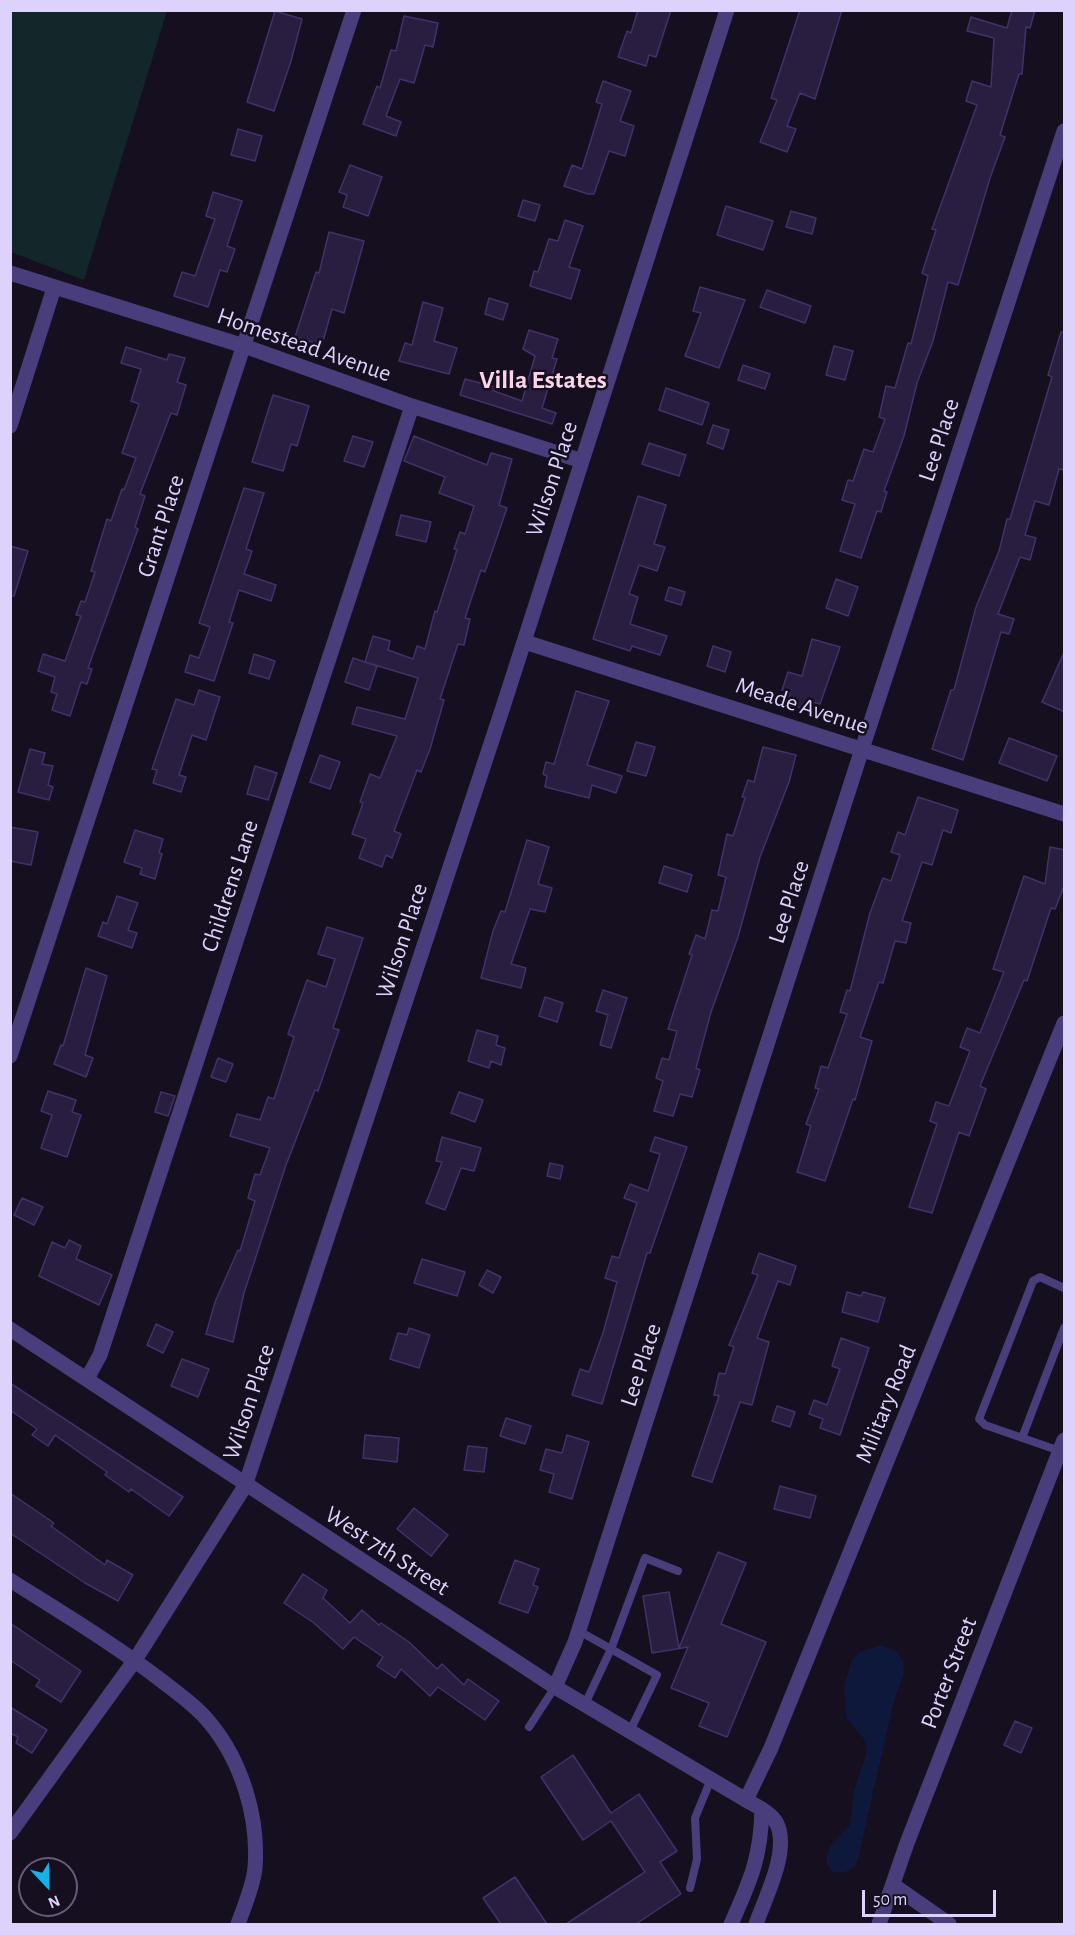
<!DOCTYPE html>
<html>
<head>
<meta charset="utf-8">
<style>
	body { margin:0 }
	#map { position:relative; width:1075px; height:1935px; overflow:hidden; background:#150f20; font-family:"Alegreya Sans",sans-serif }
	canvas { display:block }
	.frame { position:absolute; inset:0; border:12px solid #ddd2fb; pointer-events:none }
	.north { position:absolute; left:18px; top:1857px; width:60px; height:60px; box-sizing:border-box; background:#150f20; border:2px solid #655d78; border-radius:50%; rotate:158deg; font-size:16px; font-weight:700; line-height:24px; text-align:center; color:#ddd2fb }
	.north::after { content:''; display:block; margin:auto; width:21px; height:27px; background:#14b2e5; clip-path:polygon(50% 0,100% 100%,50% 72%,0 100%) }
	.scale { position:absolute; left:862px; top:1890px; width:134px; height:27px; box-sizing:border-box; border:3px solid #ddd2fb; border-top:0; padding-left:8px; font-size:18px; line-height:21px; white-space:nowrap; color:#ddd2fb; -webkit-text-stroke:4px #150f20; paint-order:stroke }
</style>
</head>
<body>
<div id="map">
<canvas width="1075" height="1935"></canvas>
<div class="frame"></div>
<div class="north">N</div>
<div class="scale">50 m</div>
</div>
<script>
const g = document.querySelector('canvas').getContext('2d');
g.lineJoin = 'round';
function fillPath(path, color) { g.fillStyle = color; g.fill(path, 'evenodd'); }
function stroke(path, color, width, dash) { g.strokeStyle = color; g.lineWidth = width; g.lineCap = dash ? 'butt' : 'round'; g.setLineDash(dash || []); g.stroke(path); }
function write(font, color, halo, rows, align = 'center') {
  g.font = font + ' "Alegreya Sans",sans-serif'; g.lineWidth = 5; g.setLineDash([]); g.textBaseline = 'middle'; g.strokeStyle = halo; g.fillStyle = color; for (const [text, x, y, turn = 0] of rows) {
    g.save(); g.translate(x, y); g.rotate((+turn || 0) * Math.PI / 180); g.textAlign = isNaN(turn) ? turn : align; if (halo) g.strokeText(text, 0, 0); g.fillText(text, 0, 0); g.restore();
  }
}
const green = new Path2D(`
	M11,10l156,1 -83,269 -73,-28z`);
const water = new Path2D(`
	M882,1645l15,7 6,9 1,12 -10,28 -37,162c-8,9 -13,11 -24,9l-6,-8v-9l4,-10 19,-20 4,-34 13,-40 -2,-11 -19,-22 -2,-32 8,-26 8,-8z`);
const building = new Path2D(`
	M638,10h33l-15,47 -7,-2 -3,11 -28,-9 9,-26 4,2z
	M800,10h42l-27,89 -15,-6 -13,33 9,3 -9,23 -27,-10 17,-42 -6,-2z
	M1012,10h23l-5,18 -4,-1 -4,47h-3l-19,61 5,2 -15,41 -32,107 -10,-3 -15,59 -16,42 -13,53 -20,55 3,1 -6,20 -4,-1 -16,47 -21,-7 15,-47 -13,-4 6,-20 5,1 11,-32 9,3 12,-33 -6,-2 7,-31 9,2 13,-45 3,1 17,-68 -6,-3 14,-43 -4,-1 45,-124 -11,-4 6,-20 19,6 3,-49 -27,-7 4,-14 36,11z
	M275,11l27,8 -11,42 -17,50 -27,-9z
	M404,16l34,7 -5,24 -8,-2 -11,38 -14,-4 -14,37 15,6 -5,14 -33,-12 14,-38 3,2 11,-38 5,1z
	M603,81l28,10 -11,30 14,5 -9,30 -16,-5 -15,43h-6l-24,-8 8,-21 10,4 20,-65 -6,-2z
	M238,129l24,7 -7,25 -24,-6z
	M350,165l32,12 -14,39 -25,-9 4,-12 -8,-3z
	M213,192l29,9 -15,45 8,3 -8,23 -7,-2 -12,37 -34,-11 8,-24 13,4 20,-57 -9,-3z
	M523,200l17,5 -5,16 -17,-5z
	M726,206l47,15 -10,29 -46,-15z
	M791,211l25,7 -4,16 -26,-7z
	M565,220l18,6 -14,41 11,3 -9,29 -41,-13 4,-15 4,1 11,-33 9,2z
	M329,232l35,9 -20,72 -12,-4 -10,36 -27,-8 21,-65 3,1z
	M700,287l45,13 -26,68 -34,-12 16,-43 -8,-2z
	M767,290l44,16 -6,17 -45,-16z
	M489,298l19,6 -5,16 -18,-6z
	M423,302l20,6 -9,33 23,7 -8,26 -50,-13 6,-18 7,2z
	M529,330l29,9 -6,19 5,1 -15,49 14,5 -4,11 -92,-29 5,-16 30,8 -1,4 28,10 13,-45 -12,-7z
	M1061,332h4v138l-6,-1 -10,36 -14,-4 -10,34 11,3 -6,22 -10,-3 -22,57 16,5 -5,15 -8,-2 -38,128 -31,-11 19,-59h3l22,-83 23,-56 8,-32h3l42,-142 -4,-2z
	M834,346l19,5 -8,29 -19,-5z
	M126,347l41,13 2,-6 16,4 -8,24 9,3 -9,30 -6,-2 -31,81 5,2 -10,31 3,2 -50,139 4,1 -5,15 -6,-2 -11,34 -18,-6 5,-16 -6,-2 4,-15 -17,-6 5,-17 22,7 16,-45 -5,-1 5,-14 4,1 10,-30 -4,-1 16,-52 4,2 11,-32 2,1 12,-32 -14,-5 17,-49 -8,-3 10,-32 -20,-6z
	M743,365l27,9 -5,15 -27,-9z
	M666,388l43,15 -7,22 -43,-15z
	M273,395l36,11 -12,40 -6,-2 -8,27 -31,-9z
	M713,425l16,5 -6,19 -16,-6z
	M353,436l20,6 -9,25 -20,-6z
	M414,436l73,29 4,-12 21,6 -13,46 8,3 -22,64 -4,-2 -16,48 5,1 -6,26 -6,-1 -18,55 4,1 -14,49 -9,23 -4,-2 -23,61 7,3 -9,24 -6,-3 -4,12 -23,-9 7,-19 -14,-5 11,-31 -3,-1 10,-28 10,4 17,-42 -45,-12 5,-17 48,12 13,-41 -53,-16 8,-26 17,5 -2,9 25,9 4,-13 8,3 10,-38 2,1 20,-62 -3,-1 6,-17 5,2 9,-28 -35,-13 6,-16 -41,-16z
	M649,443l37,12 -7,21 -37,-12z
	M244,488l20,5 -18,56 6,2 -8,23 32,11 -5,16 -32,-11 -10,32 4,1 -19,58 -29,-9 5,-17 9,3 11,-31 -11,-4z
	M638,496l28,9 -12,39 11,3 -8,24 -18,-6 -10,29 9,3 -8,27 37,12 -7,19 -28,-9 -2,5 -37,-12z
	M401,515l30,7 -5,20 -30,-7z
	M10,546l18,5 -14,45h-4z
	M836,579l22,8 -10,29 -22,-8z
	M669,587l16,5 -4,13 -16,-5z
	M812,639l28,8 -20,57 -8,-2 -3,9 -22,-8 3,-10 -8,-3 6,-18 14,4z
	M713,646l18,6 -6,20 -18,-6z
	M1065,650v62l-23,-10z
	M254,654l21,7 -6,18 -20,-6z
	M353,658l24,8 -8,24 -24,-8z
	M199,690l21,7 -14,43 -14,-5 -13,40 7,2 -5,15 -28,-9 4,-13 -5,-1 24,-70 18,6z
	M576,691l33,10 -22,64 35,11 -6,17 -24,-8 -3,13 -44,-11 2,-11 -4,-2 3,-12 8,2z
	M1009,738l48,18 -10,25 -48,-18z
	M636,742l19,5 -9,29 -19,-5z
	M763,747l33,8 -7,27 -29,75 -22,80 -27,75 -15,56 4,2 -8,27 -12,-3 -7,22 -19,-5 9,-30 -7,-3 6,-20 7,2 8,-29 -9,-2 24,-74 -3,-1 7,-19 9,4 7,-29 6,1 8,-34 -8,-2 9,-41 6,2 12,-38 -3,-1 6,-17 6,2z
	M30,749l15,4 -3,11 11,2 -5,19 5,2 -4,13 -31,-8z
	M320,755l20,7 -10,27 -20,-7z
	M255,766l22,7 -9,27 -21,-6z
	M918,797l40,13 -7,23 -8,-3 -11,35 -10,-3 -20,59 9,2 -5,20 -11,-2 -12,42 -4,-1 -19,55 12,4 -17,59 -2,-1 -28,82 -28,-9 14,-46 -5,-2 13,-35 -4,-1 6,-22 7,2 19,-54 -7,-2 7,-22 3,1 20,-78 13,-35 8,3 9,-26 -9,-3 7,-20 7,3z
	M10,827l28,5 -7,33 -21,-4z
	M135,830l28,9 -4,14 3,1 -7,25 -15,-5 2,-6 -18,-6z
	M527,840l22,7 -11,37 14,4 -7,24 -15,-3 -19,55 15,4 -5,20 -40,-10 12,-47 8,-20 4,1z
	M1050,847l15,3v34l-10,25 -4,-1 -24,73 -3,-1 -44,106 6,3 -17,47 -10,-4 -27,81 -23,-6 28,-83 -7,-3 6,-19 13,4 21,-55 -10,-4 7,-19 13,5 24,-61 -11,-3 31,-93 21,8z
	M664,866l28,9 -5,17 -28,-9z
	M117,896l21,7 -10,27 9,3 -5,15 -34,-12 5,-14 4,2z
	M327,927l36,11 -30,90 6,2 -21,61 -3,-1 -29,75 -42,128 -11,49 -27,-8 9,-32 23,-52 2,1 15,-50 -7,-3 7,-24 5,1 10,-27 -40,-12 7,-22 23,6 8,-23 6,2 20,-62 -6,-3 19,-54 19,7 9,-28 -17,-5z
	M86,968l21,8 -22,79 8,3 -7,19 -32,-13 7,-19 2,1z
	M603,990l24,8 -16,50 -11,-3 8,-30 -12,-4z
	M545,997l18,6 -6,19 -18,-6z
	M477,1030l21,6 -2,9 9,3 -4,17 -10,-4 -2,7 -21,-7z
	M218,1058l15,6 -7,18 -15,-5z
	M48,1091l28,9 -4,12 9,3 -14,42 -26,-9 11,-33 -11,-4z
	M161,1092l14,4 -7,20 -13,-4z
	M459,1092l24,8 -8,22 -24,-9z
	M442,1137l39,11 -7,23 -13,-3 -16,42 -19,-7 16,-41 -6,-1z
	M655,1137l32,10 -37,106h-3l-45,151 -30,-9 8,-26 9,3 14,-39 14,-51 -12,-4 7,-22 7,2 18,-55 -13,-5 6,-14 18,7 12,-37 -10,-3z
	M550,1163l13,3 -3,13 -13,-3z
	M22,1198l21,9 -9,18 -20,-10z
	M69,1240l12,6 -5,13 36,16 -13,30 -60,-29 13,-34 13,6z
	M759,1253l37,13 -6,19 -12,-4 -21,57 12,4 -17,63 -12,-3 -28,80 -20,-6 27,-80 -5,-1 5,-22 6,1 9,-27 -5,-2 29,-70 -6,-2z
	M422,1259l43,13 -8,24 -43,-13z
	M487,1270l14,7 -8,16 -14,-8z
	M847,1292l14,4 2,-4 22,6 -7,24 -36,-10z
	M156,1324l17,8 -10,21 -16,-8z
	M409,1328l21,7 -11,33 -29,-9 8,-26 9,2z
	M841,1338l28,10 -29,87 -20,-7 3,-9 -14,-5 5,-14 13,5 13,-36 -8,-3z
	M182,1359l27,10 -11,28 -27,-11z
	M10,1383l173,114 -14,19 -38,-27 -2,3 -24,-17 2,-3 -52,-37 -7,11 -16,-11 5,-6 -27,-19z
	M777,1406l18,6 -5,15 -18,-6z
	M506,1418l25,8 -6,18 -25,-8z
	M365,1435l34,3 -2,24 -34,-4z
	M567,1435l22,7 -17,57 -23,-7 5,-18 -14,-4 6,-21 16,4z
	M468,1446l19,2 -3,24 -20,-2z
	M780,1486l36,10 -6,22 -36,-9z
	M10,1493l44,30 -3,3 54,39 2,-5 26,15 -15,26 -33,-18 -75,-50z
	M414,1508l34,27 -17,21 -34,-27z
	M718,1552l28,11 -25,61 45,18 -39,95 -28,-11 10,-23 -38,-15 17,-41 -36,6 -9,-57 26,-4 10,56z
	M515,1560l24,9 -6,16 5,2 -10,26 -29,-10z
	M303,1574l24,16 -4,8 27,25 12,-13 17,15 2,-2 28,19 28,27 5,-5 22,21 4,-6 31,22 -14,19 -47,-33 -8,9 -29,-27 -6,9 -18,-12 6,-9 -29,-20 -11,12 -29,-26 -30,-20z
	M10,1623l71,48 -20,31 -25,-16 4,-6 -30,-20z
	M10,1707l37,23 -15,23 -16,-10 2,-6 -8,-4z
	M1015,1721l17,7 -11,25 -17,-8z
	M573,1755l38,58 28,-19 38,57 -17,11 21,32 -45,30h-70l79,-52 -34,-51 -28,19 -42,-63z
	M515,1877l32,47h-46l-18,-26z`);
const service = new Path2D(`
	M1022,1438l42,-110
	M1060,1451l-75,-26 -6,-6 54,-138 7,-4 24,11
	M579,1631l32,18 34,-91 33,13
	M585,1704l26,-55 46,26 -27,56
	M529,1727l26,-40
	M690,1888l7,-29 -2,-41 16,-39`);
const minor = new Path2D(`
	M10,273l234,73 168,60 170,55
	M10,426l44,-138
	M525,642l539,172
	M10,1056l344,-1046
	M88,1377l12,-22 312,-949
	M10,1580c52,33 104,64 152,101 17,13 35,26 48,42 32,39 49,95 45,145 -2,19 -11,39 -17,56
	M555,1687l20,-45 287,-893 202,-618
	M746,1800c10,6 24,12 30,22 15,27 -11,76 -20,102
	M10,1833l125,-173 110,-174 258,-779 224,-697
	M893,1885l56,39
	M731,1924c19,-43 30,-66 31,-115
	M879,1924l28,-81 157,-403`);
const tertiary = new Path2D(`
	M10,1329l545,358 191,113 25,-52 293,-725`);
const streetNames = [
	["Homestead Avenue",304,345,19],
	["Lee Place",939,440,-72],
	["Wilson Place",552,479,-72],
	["Grant Place",161,526,-72],
	["Meade Avenue",802,706,18],
	["Childrens Lane",230,886,-72],
	["Lee Place",789,902,-72],
	["Wilson Place",402,941,-72],
	["Lee Place",641,1365,-72],
	["Wilson Place",249,1402,-72],
	["Military Road",886,1404,-68],
	["West 7th Street",387,1551,33],
	["Porter Street",949,1673,-69]
];
const neighbourhoodNames = [
	["Villa Estates",543,380]
];
fillPath(green, '#13272a');
fillPath(water, '#0e183b');
fillPath(building, '#291d40');
stroke(building, '#443169', 1.5);
stroke(service, '#493e7b', 8);
stroke(minor, '#493e7b', 15);
stroke(tertiary, '#493e7b', 15);
write('24px', '#ddd2fb', '#150f20', streetNames);
write('bold 26px', '#fbd4e7', '#150f20', neighbourhoodNames);
</script>
</body>
</html>
